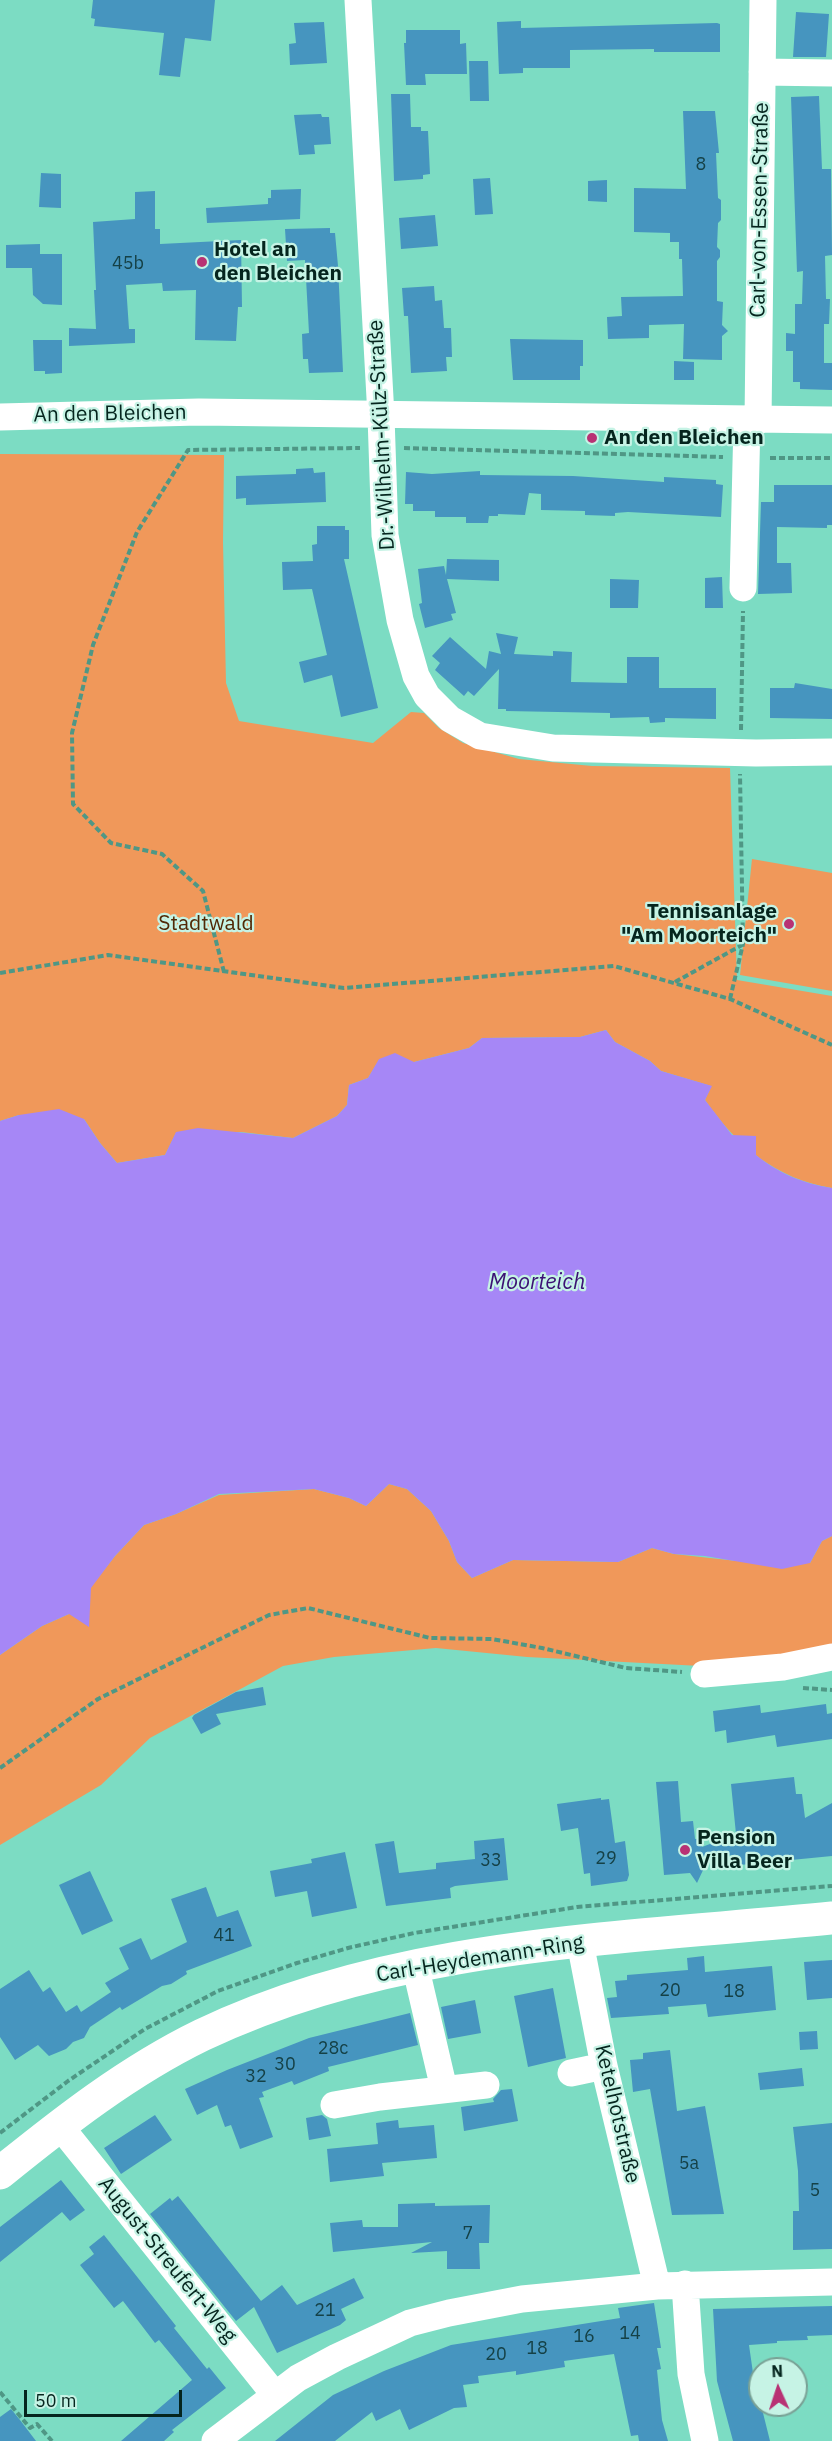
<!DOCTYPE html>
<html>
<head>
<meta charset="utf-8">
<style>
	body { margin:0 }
	#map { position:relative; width:832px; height:2441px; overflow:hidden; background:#7cdcc3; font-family:"IBM Plex Sans",sans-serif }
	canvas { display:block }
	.north { position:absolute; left:748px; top:2357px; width:60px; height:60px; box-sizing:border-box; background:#c6f3e5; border:2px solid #79a195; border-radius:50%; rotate:357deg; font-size:16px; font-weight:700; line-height:24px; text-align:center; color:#05251e }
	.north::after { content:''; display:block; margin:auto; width:21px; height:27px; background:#b83274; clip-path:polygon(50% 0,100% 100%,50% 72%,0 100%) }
	.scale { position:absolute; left:24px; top:2390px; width:158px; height:27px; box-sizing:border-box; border:3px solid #05251e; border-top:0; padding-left:8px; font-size:18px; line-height:21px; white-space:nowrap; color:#05251e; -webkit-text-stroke:4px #c6f3e5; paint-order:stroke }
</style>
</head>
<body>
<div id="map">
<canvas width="832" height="2441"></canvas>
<div class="north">N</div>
<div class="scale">50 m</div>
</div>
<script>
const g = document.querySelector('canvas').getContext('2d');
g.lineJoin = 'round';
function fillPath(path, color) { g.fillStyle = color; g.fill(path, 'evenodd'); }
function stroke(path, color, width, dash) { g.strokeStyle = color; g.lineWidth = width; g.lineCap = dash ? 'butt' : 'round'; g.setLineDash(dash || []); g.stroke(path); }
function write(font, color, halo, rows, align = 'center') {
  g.font = font + ' "IBM Plex Sans",sans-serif'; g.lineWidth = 4.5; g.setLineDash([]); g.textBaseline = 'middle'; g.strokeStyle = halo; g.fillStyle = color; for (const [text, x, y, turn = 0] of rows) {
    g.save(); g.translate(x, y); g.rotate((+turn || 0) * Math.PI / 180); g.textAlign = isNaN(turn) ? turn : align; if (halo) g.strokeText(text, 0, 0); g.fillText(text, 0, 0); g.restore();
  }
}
const green = new Path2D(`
	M0,454l224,1 -1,87 3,141 13,38 134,22 38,-31 13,1 15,15 24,15 56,16 73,7 138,2 7,212 95,16v192c-56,-9 -95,-42 -127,-88l6,-14 -50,-15 -11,-10 -35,-19 -9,-12 -26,7 -98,1 -13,10 -55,14 -35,-2 -11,18 -19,7 -2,20 -10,11 -44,22 -52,-6 -65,1 -11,22 -48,8 -17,-20 -16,-24 -65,-4 -19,6z
	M752,859l80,14v118l-92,-16z
	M389,1484l18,5 24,22 18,30 8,21 15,16 41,-18 105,2 34,-14 22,6 63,7 73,2 12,-22 10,-5v112l-131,18 -174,-9 -91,-9 -102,9 -51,9 -133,72 -49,47 -101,60v-190l42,-29 27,-12 46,-58 29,-31 32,-11 43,-19 95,-6 35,9 17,8z`);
const water = new Path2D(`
	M606,1030l9,12 35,19 11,10 51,15 -7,14 27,35 24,1v19c24,19 46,28 76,33v348l-10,5 -12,22 -28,6 -77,-13 -31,-2 -22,-6 -34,14 -105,-2 -41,18 -15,-16 -8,-21 -18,-30 -24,-22 -18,-5 -23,22 -17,-8 -35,-9 -95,5 -43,20 -32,11 -29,31 -24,32 -2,39 -20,-13 -27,12 -42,29v-534l19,-6 40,-6 25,10 16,24 17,20 48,-8 11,-23 22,-4 95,10 44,-22 10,-11 2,-20 19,-7 11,-19 16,-6 19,9 55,-14 13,-10 98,-1z`);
const building = new Path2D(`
	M93,0h122l-4,41 -26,-3 -5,39 -21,-2 5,-42 -70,-7 1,-7 -4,-1z
	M796,12l33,2 -3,43h-33z
	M521,21v7l196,-5 3,1v28h-66v-3l-84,1v18h-47v5l-24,1 -2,-52z
	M324,22l3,41 -37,2 -1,-21 7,-1 -2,-20z
	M406,30h54v14l6,-1 1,31h-42l1,11h-20l-2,-42h2z
	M469,61h19l1,40h-19z
	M391,94h19l1,33h10v4h7l2,43 -7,1v4l-29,2z
	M819,96l3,73h9l1,86 -7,1 1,43h4l-1,25h-5v39h8v27l-32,-1v-7h-7v-31h-7v-18l9,1v-30h7l1,-33 -6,1 -6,-175z
	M683,111h32l4,42h-3l2,45 3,2v20l-3,3 -1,24 3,3v7l-3,4v40l6,1 -1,23 6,6 -6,5v24l-39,-1 1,-35 -35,1v13l-41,1 -1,-22 15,-1 -1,-19 62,-1 -1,-37h-3v-17h-9v-9l-36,-1v-44l52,1z
	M321,114l1,3h7l2,27 -17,1 1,9 -16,1 -5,-40z
	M41,173l20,1v34l-22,-1z
	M490,178l3,36 -18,1 -2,-36z
	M607,180v22l-19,-1v-20z
	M301,189l-1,30 -93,4 -1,-15 62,-4v-6h3v-8z
	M155,191v38h5v15l81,-4 1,67h-4l-2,34 -41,-1 1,-50 -33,1 -1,-8 -36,2 3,44h6v14l-66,3v-18l27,1 -2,-39h2l-3,-68 42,-3v-27z
	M435,215l3,31 -37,3 -2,-31z
	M330,228v5h5l3,33 5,106 -34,1 -1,-14h-5l-1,-25 7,-1 -4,-73 -18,1 -2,-32z
	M40,244v10h22v51l-19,-1 -10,-9 -1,-27h-26v-23z
	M434,286l1,15 7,-1 2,28h7l1,29h-6l1,14 -36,2 -3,-57h-4l-2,-28z
	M510,339l73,1v26h-3v14h-67z
	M33,340h29v33l-17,1v-3h-11z
	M674,361l20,1v18h-20z
	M313,468l1,5 11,-1 1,30 -80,3v-7l-10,1v-23l60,-2v-5z
	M480,471v4l93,1 91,6v-5l52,3v4l7,1 -2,32 -93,-5 -13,1v3l-30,-1v-4l-44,-1v-16l-12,-1 -4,22 -27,-1v2h-9l-1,7h-22v-6h-31v-6h-22v-7h-8l1,-32 26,2z
	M774,485h58v40h-5v3l-50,-1v36h14l1,30 -34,1 3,-92h13z
	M317,526h28v4h4v29h-5l34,149 -37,9 -9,-42 -28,8 -5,-21 28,-7 -15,-66 -29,1 -1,-28 31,-1 -1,-16 5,-1z
	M447,559l52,1v21l-52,-2 9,34 -5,1 2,6 -28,8 -6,-24 3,-1 -4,-34 26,-3 2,9z
	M722,577l1,31h-18v-30z
	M610,579l29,1 -1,28h-28z
	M496,633l22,4 -4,17 39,2v-5l19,1 -1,30 56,1v-26h32v31h57v31l-51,-1v4l-15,1 -1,-6 -39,1v-5l-104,-2v-2h-8l1,-40 -25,27 -6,-5 -4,5 -29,-26 5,-7 -8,-7 18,-19 36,32 3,-18 12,3z
	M795,683l37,6v30l-62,-1v-30h24z
	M263,1687l3,18 -50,9 5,10 -20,10 -9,-16 2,-3 42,-23z
	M826,1704l1,10 5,-1v26l-55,8 -2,-12 -48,8 -1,-13 -11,2 -2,-21 47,-6 1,8z
	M794,1777l2,17h6l3,24 27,-15v53l-92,9 -2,-10 -35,2 1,11 -7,15 -7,-10 -26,2 -8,-93 22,-1 3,41 12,-1 2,18 7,-1v9l34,-13 -5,-50z
	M601,1798v2l8,-1 6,44 10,-2 4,34 -2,6 -36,5 -1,-13 -6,1 -6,-46 -17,3 -4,-27z
	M504,1838l4,42 -53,6 -5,2 1,10 -65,8 -11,-62 19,-3 5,32 37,-4v-6l39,-4 -1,-18z
	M345,1852l12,56 -45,9 -5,-26 -32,6 -5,-26 42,-8 -1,-4z
	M90,1871l23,50 -31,14 -23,-50z
	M206,1887l11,30 21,-7 14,36 -66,25 1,3 -16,10 -9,2 -40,24 -2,-3 -30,20 -6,11 -11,4 -7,7 -17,7 -11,-11 -23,15 -15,-23v-48l29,-19 14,22 7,-5 16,25 11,-7 4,7 30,-20 -6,-9 24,-14 -10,-21 22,-10 10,22 36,-18 -16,-43z
	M704,1956l1,16 67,-6 4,44 -68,7 -2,-13 -38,3 1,7 -58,4 -4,-20 10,-1 -2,-16 12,-1v-5l61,-5 -1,-12z
	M832,1960v38l-25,2 -3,-38z
	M553,1988l13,70 -38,9 -14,-71z
	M475,2000l6,33 -33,6 -7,-32z
	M410,2013l8,32 -90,22 1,4 -35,14 -2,-4 -30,11 2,5 -5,1 14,39 -33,12 -9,-24 -6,2 -8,-22 -20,10 -12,-26 42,-19 82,-32z
	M817,2031l1,18 -18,1 -1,-18z
	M670,2050l7,61 28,-5 19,108 -52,1 -22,-126 -17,3 -3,-32 13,-1v-6z
	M802,2068l2,18 -44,4 -2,-17z
	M512,2089l6,32 -54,10 -3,-24 33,-5 -1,-3 8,-9z
	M155,2115l17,25 -51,34 -17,-26z
	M322,2115l5,4 4,17 -22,4 -3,-22z
	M398,2120l1,8 35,-3 3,33 -55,5 2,13 -54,6 -3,-33 51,-5 -2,-21z
	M832,2123v126l-39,1v-39h6l-1,-40 -5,-44z
	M61,2180l24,30 -15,11 -8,-9 -62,50v-35z
	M178,2196l83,105 21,-16 15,20 57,-27 10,20 -23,11 5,11 -6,5 -63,28 -23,-46 -18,14 -86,-107 20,-16 2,3z
	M435,2203v3l55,-1 -1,38h-10l1,26h-33v-18l-36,2 21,-11 -99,10 -3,-29 32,-3 1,7h35v-23z
	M104,2235l72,91 -2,2 33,41 2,-2 17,21 -54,42 2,2 -10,9h-43l71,-61 -33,-40 -4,3 -32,-42 -9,7 -34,-43 14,-11 -5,-7z
	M654,2303l7,45h-4l4,21 -4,1 5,50 6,21h-29l-1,-6 -7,1 -17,-82 -50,7 1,6 -49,8v-4l-38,5 1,7 -16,2 4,22 -13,1 -45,22 -9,-21 -24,12 -4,-9 -37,29h-60l58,-46 51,-24 67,-26 169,-27 -2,-10z
	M832,2306v29l-25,1 1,4 -31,1v2l-28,2 4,28 17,68h-37l-16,-60 -4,-72z
	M11,2409l9,11 16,21h-36v-24z`);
const path = new Path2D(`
	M404,448l319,9
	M770,458h62
	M741,730l2,-119
	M224,972l-21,-81 -41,-37 -51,-11 -38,-39 -1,-71 21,-88 44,-113 51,-82 172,-2
	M0,973l108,-18 236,33 270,-22 116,33 102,46
	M675,982l67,-37
	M730,999l13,-55 -3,-170
	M803,1688l29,2
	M0,1768l98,-69 171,-84 39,-7 122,30 62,1 50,9 84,20 56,4
	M0,2133l68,-52 77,-52 73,-38 79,-28 51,-15 66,-15 163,-26 255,-21
	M0,2392l30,36 7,-4 15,17`);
const minor = new Path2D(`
	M358,0l23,416 4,119 15,85 16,56 11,20 23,23 30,17 73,12 203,5 76,-1
	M762,72l70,1
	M0,417l199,-5 633,8
	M758,421l5,-421
	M743,588l4,-167
	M704,1674l79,-7 49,-10
	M580,1942l24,124 53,220
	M415,1965l29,124
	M571,2073l33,-7
	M334,2105l46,-8 106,-12
	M59,2125l216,270
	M685,2284l6,90 14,67
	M215,2441l83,-63 39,-21 73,-34 39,-10 73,-14 135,-13 175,-4`);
const major = new Path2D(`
	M0,2173c63,-51 128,-102 202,-138 194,-93 420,-96 630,-117`);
const markers = [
	[202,262,6,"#b83274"],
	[592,438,6,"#b83274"],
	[789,924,6,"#b83274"],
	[685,1850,6,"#b83274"]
];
const numberNames = [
	["8",701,165],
	["45b",128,264],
	["29",606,1859],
	["33",491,1861],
	["41",224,1936],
	["20",670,1991],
	["18",734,1992],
	["28c",333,2049],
	["30",285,2065],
	["32",256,2077],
	["5a",689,2164],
	["5",815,2191],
	["7",468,2234],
	["21",325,2311],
	["14",630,2334],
	["16",584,2337],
	["18",537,2349],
	["20",496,2355]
];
const streetNames = [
	["Carl-von-Essen-Straße",760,210,-89],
	["An den Bleichen",110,414,-1],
	["Dr.-Wilhelm-Külz-Straße",382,435,-93],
	["Carl-Heydemann-Ring",480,1959,-9],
	["Ketelhotstraße",617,2114,77],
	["August-Streufert-Weg",167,2260,51]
];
const poiNames = [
	["Hotel an",214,250],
	["den Bleichen",214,274],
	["An den Bleichen",604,438],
	["Tennisanlage",777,912,"right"],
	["\"Am Moorteich\"",777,936,"right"],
	["Pension",697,1838],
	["Villa Beer",697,1862]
];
const parkNames = [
	["Stadtwald",206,924]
];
const waterNames = [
	["Moorteich",537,1283]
];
fillPath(green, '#f0985a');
fillPath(water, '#a687f6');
fillPath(building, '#4695bf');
stroke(path, '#4f9785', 4, [6, 3]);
stroke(minor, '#fff', 27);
stroke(major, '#fff', 33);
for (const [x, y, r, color] of markers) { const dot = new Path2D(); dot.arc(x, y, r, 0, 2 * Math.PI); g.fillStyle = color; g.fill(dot); stroke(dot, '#c6f3e5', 2); }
write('18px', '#154146', null, numberNames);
write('21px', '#05251e', '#c6f3e5', streetNames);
write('bold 21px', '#05251e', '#c6f3e5', poiNames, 'left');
write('21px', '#512805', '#c6f3e5', parkNames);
write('italic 22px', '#3b1174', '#c6f3e5', waterNames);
</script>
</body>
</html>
